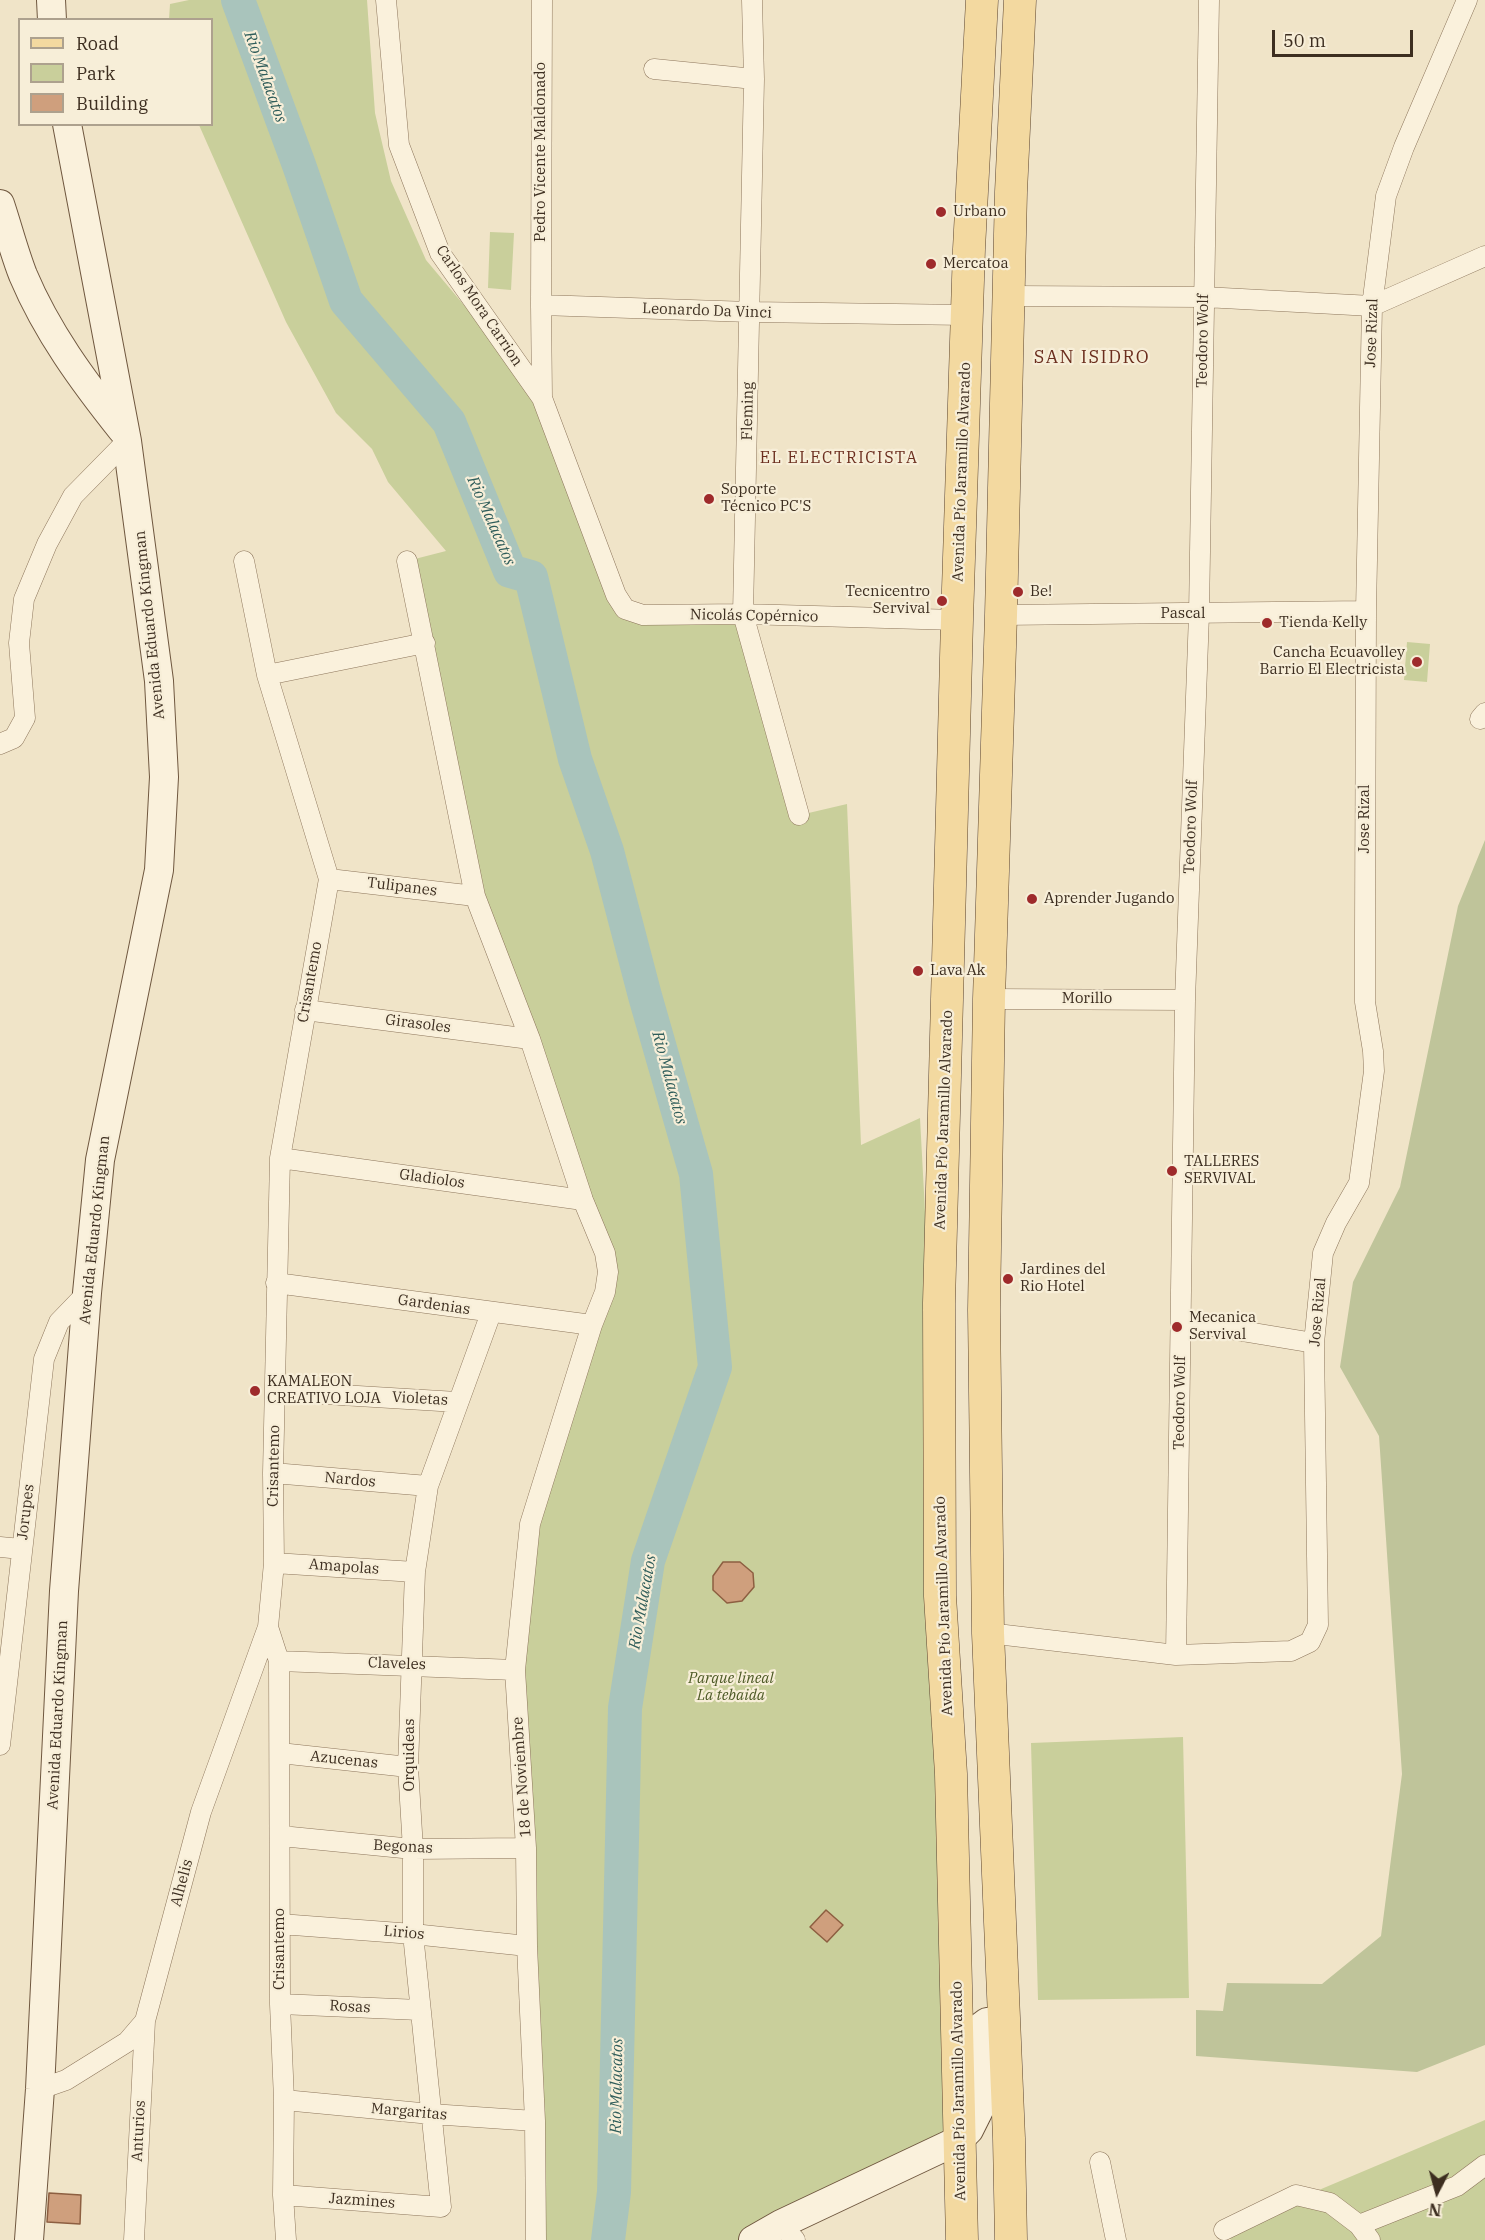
<!DOCTYPE html>
<html>
<head>
<meta charset="utf-8">
<style>
	body { margin:0 }
	#map { position:relative; width:1485px; height:2240px; overflow:hidden; background:#f0e4c8; font-family:"IBM Plex Serif",serif }
	canvas { display:block }
	.legend { position:absolute; left:18px; top:18px; width:195px; height:108px; box-sizing:border-box; background:#f7eed8; border:2px solid #ada18e; margin:0; padding:8px 10px; list-style:none; font-size:18px; color:#3d2e20 }
	.legend li { display:flex; align-items:center; gap:12px; height:30px }
	.legend b { width:30px; border:2px solid #ada18e }
	.north { position:absolute; left:1407px; top:2162px; width:60px; height:60px; -webkit-text-stroke:4px #f7eed8; paint-order:stroke; rotate:186deg; font-size:16px; font-weight:700; line-height:24px; text-align:center; color:#3d2e20 }
	.north::after { content:''; display:block; margin:auto; width:21px; height:27px; background:#3d2e20; clip-path:polygon(50% 0,100% 100%,50% 72%,0 100%) }
	.scale { position:absolute; left:1272px; top:30px; width:141px; height:27px; box-sizing:border-box; border:3px solid #3d2e20; border-top:0; padding-left:8px; font-size:18px; line-height:21px; white-space:nowrap; color:#3d2e20; -webkit-text-stroke:4px #f7eed8; paint-order:stroke }
</style>
</head>
<body>
<div id="map">
<canvas width="1485" height="2240"></canvas>
<ul class="legend">
<li><b style="height:8px;background:#f3d9a0"></b>Road</li>
<li><b style="height:16px;background:#c9cf9b"></b>Park</li>
<li><b style="height:16px;background:#cf9f7d"></b>Building</li>
</ul>
<div class="north">N</div>
<div class="scale">50 m</div>
</div>
<script>
const g = document.querySelector('canvas').getContext('2d');
g.lineJoin = 'round';
function fillPath(path, color) { g.fillStyle = color; g.fill(path, 'evenodd'); }
function stroke(path, color, width, dash) { g.strokeStyle = color; g.lineWidth = width; g.lineCap = dash ? 'butt' : 'round'; g.setLineDash(dash || []); g.stroke(path); }
function write(font, color, halo, rows, align = 'center') {
  g.font = font + ' "IBM Plex Serif",serif'; g.lineWidth = 4.5; g.setLineDash([]); g.textBaseline = 'middle'; g.strokeStyle = halo; g.fillStyle = color; for (const [text, x, y, turn = 0] of rows) {
    g.save(); g.translate(x, y); g.rotate((+turn || 0) * Math.PI / 180); g.textAlign = isNaN(turn) ? turn : align; if (halo) g.strokeText(text, 0, 0); g.fillText(text, 0, 0); g.restore();
  }
}
const green = new Path2D(`
	M189,0h178l8,113 16,68 35,79 116,138 83,211 118,5 57,201 47,-11 14,341 59,-27 19,356 20,666 -206,100h-217l-21,-570 15,-146 78,-252 -133,-376 -68,-335 39,-10 -58,-69 -16,-33 -36,-36 -50,-91 -87,-197 13,-1v-104h-43l1,-16z
	M490,232l24,1 -3,57 -23,-2z
	M1407,642l23,2 -3,38 -23,-2z
	M1183,1737l6,261 -151,2 -7,-257z
	M1485,2120v120h-254l-7,-10z`);
const cemetery = new Path2D(`
	M1485,840v1205l-68,27 -221,-16v-46l27,1 4,-28 95,1 59,-48 21,-162 -23,-338 -39,-69 13,-85 47,-95 58,-281z`);
const river = new Path2D(`
	M238,0l61,165 47,136 103,121 61,149 21,6 44,182 32,92 38,145 51,178 19,193 -67,194 -23,147 -11,484 -6,48`);
const building = new Path2D(`
	M723,1562h17l13,11 1,14 -12,14 -15,2 -14,-13v-14z
	M826,1910l17,15 -16,17 -17,-15z
	M49,2193l32,2 -1,29 -33,-2z`);
const street = new Path2D(`
	M386,0l13,145 41,108 102,145 74,197 9,14 18,6 100,-1 214,6
	M752,0l2,79 -11,535 56,201
	M654,69l100,10
	M1010,296l194,1 168,9 113,-50
	M541,305l1,-305
	M542,398l-1,-93 209,7 217,3
	M244,561l23,114 62,204 -49,279 -7,315 1,90 -6,64 11,34 1,343 4,96 -1,95 3,45
	M407,561l68,335 55,143 53,161 22,53 3,19 -3,20 -13,33 -62,199 -15,146 11,178 1,98 8,175 1,119
	M1001,615l365,-4
	M267,675l158,-32
	M1480,719l5,-6
	M0,744l14,-6 11,-20 -6,-75 5,-44 23,-55 26,-48 54,-55
	M329,879l146,17
	M989,999l196,1
	M305,1010l225,29
	M280,1158l303,42
	M276,1283l316,42
	M1181,1321l133,22
	M275,1391l182,11
	M273,1473l155,13
	M0,1547l21,2
	M274,1563l141,9
	M988,1633l188,22 115,-4 19,-9 8,-17 -4,-282 9,-90 13,-30 23,-40 15,-112 -1,-20 -8,-49v-69l1,-322 6,-305 14,-110 18,-49 63,-147
	M1176,1655l9,-655 14,-386 10,-614
	M279,1661l236,9
	M0,1745l44,-386 15,-37 28,-29
	M280,1753l128,14
	M281,1836l132,13 113,-1
	M280,1924l133,10 114,12
	M280,2004l140,6
	M40,2089l26,-9 61,-38 18,-21 56,-209 67,-185
	M284,2100l147,14 104,7
	M1100,2162l16,78
	M283,2195l158,12 -28,-273v-85l-5,-82 7,-195 13,-86 63,-173
	M781,2224l14,16
	M1359,2225l98,-39 28,-21
	M1224,2230l72,-35 34,8 29,22 11,15
	M134,2240l11,-219`);
const secondary = new Path2D(`
	M51,0l1,20
	M0,204c8,24 14,48 23,71 24,57 60,106 99,155
	M29,2240l11,-151 24,-498 23,-298 13,-133 59,-290 5,-93 -5,-96 -32,-240 -60,-317
	M753,2240l28,-16 178,-84 10,-10 14,-28 -5,-64 1,-10 8,-6 17,-1`);
const primary = new Path2D(`
	M962,2240l-11,-466 -11,-178 -1,-293 18,-683 12,-371 13,-249
	M1011,2240l-2,-102 -21,-505 -4,-323 5,-311 12,-384 10,-423 9,-192`);
const markers = [
	[941,212,6,"#9e2a2b"],
	[931,264,6,"#9e2a2b"],
	[709,499,6,"#9e2a2b"],
	[1018,592,6,"#9e2a2b"],
	[942,601,6,"#9e2a2b"],
	[1267,623,6,"#9e2a2b"],
	[1417,662,6,"#9e2a2b"],
	[1032,899,6,"#9e2a2b"],
	[918,971,6,"#9e2a2b"],
	[1172,1171,6,"#9e2a2b"],
	[1008,1279,6,"#9e2a2b"],
	[1177,1327,6,"#9e2a2b"],
	[255,1391,6,"#9e2a2b"]
];
const streetNames = [
	["Pedro Vicente Maldonado",541,152,-90],
	["Carlos Mora Carrion",479,306,56],
	["Leonardo Da Vinci",707,311,2],
	["Jose Rizal",1372,333,-88],
	["Teodoro Wolf",1203,341,-89],
	["Fleming",748,411,-89],
	["Avenida Pío Jaramillo Alvarado",962,472,-88],
	["Pascal",1183,614],
	["Nicolás Copérnico",754,616,1],
	["Avenida Eduardo Kingman",150,625,-96],
	["Jose Rizal",1365,819,-90],
	["Teodoro Wolf",1191,827,-88],
	["Tulipanes",402,887,7],
	["Crisantemo",310,982,-80],
	["Morillo",1087,999],
	["Girasoles",418,1024,7],
	["Avenida Pío Jaramillo Alvarado",944,1120,-88],
	["Gladiolos",432,1179,8],
	["Avenida Eduardo Kingman",95,1230,-84],
	["Gardenias",434,1305,8],
	["Jose Rizal",1318,1312,-85],
	["Violetas",420,1399,3],
	["Teodoro Wolf",1180,1403,-89],
	["Crisantemo",274,1466,-89],
	["Nardos",350,1480,5],
	["Jorupes",26,1512,-83],
	["Amapolas",344,1567,4],
	["Avenida Pío Jaramillo Alvarado",944,1606,-92],
	["Claveles",397,1664,2],
	["Avenida Eduardo Kingman",58,1715,-87],
	["Orquideas",410,1755,-90],
	["Azucenas",344,1760,6],
	["18 de Noviembre",522,1777,-94],
	["Begonas",403,1847,3],
	["Alhelis",182,1883,-75],
	["Lirios",404,1933,5],
	["Crisantemo",280,1949,-90],
	["Rosas",350,2007,3],
	["Avenida Pío Jaramillo Alvarado",959,2091,-91],
	["Margaritas",409,2112,5],
	["Anturios",139,2131,-87],
	["Jazmines",362,2201,4]
];
const poiNames = [
	["Urbano",953,212],
	["Mercatoa",943,264],
	["Soporte",721,490],
	["Técnico PC'S",721,507],
	["Tecnicentro",930,592,"right"],
	["Servival",930,609,"right"],
	["Be!",1030,592],
	["Tienda Kelly",1279,623],
	["Cancha Ecuavolley",1405,653,"right"],
	["Barrio El Electricista",1405,670,"right"],
	["Aprender Jugando",1044,899],
	["Lava Ak",930,971],
	["TALLERES",1184,1162],
	["SERVIVAL",1184,1179],
	["Jardines del",1020,1270],
	["Rio Hotel",1020,1287],
	["Mecanica",1189,1318],
	["Servival",1189,1335],
	["KAMALEON",267,1382],
	["CREATIVO LOJA",267,1399]
];
const parkNames = [
	["Parque lineal",731,1679],
	["La tebaida",731,1696]
];
const waterNames = [
	["Rio Malacatos",265,77,70],
	["Rio Malacatos",491,521,66],
	["Rio Malacatos",669,1078,75],
	["Rio Malacatos",643,1602,-80],
	["Rio Malacatos",617,2086,-89]
];
const neighbourhoodNames = [
	["EL ELECTRICISTA",839,458]
];
const quarterNames = [
	["SAN ISIDRO",1092,358]
];
fillPath(green, '#c9cf9b');
fillPath(cemetery, '#bfc49a');
stroke(river, '#a9c4bc', 34);
fillPath(building, '#cf9f7d');
stroke(building, '#8d5f41', 1.5);
stroke(street, '#8d765c', 21);
stroke(secondary, '#6f573f', 30);
stroke(primary, '#5b4430', 33);
stroke(street, '#faf1dc', 20);
stroke(secondary, '#faf1dc', 28);
stroke(primary, '#f3d9a0', 32);
for (const [x, y, r, color] of markers) { const dot = new Path2D(); dot.arc(x, y, r, 0, 2 * Math.PI); g.fillStyle = color; g.fill(dot); stroke(dot, '#f7eed8', 2); }
write('15px', '#3d2e20', '#f7eed8', streetNames);
write('15px', '#3d2e20', '#f7eed8', poiNames, 'left');
write('italic 15px', '#4d5a26', '#f7eed8', parkNames);
write('italic 16px', '#2f5d5a', '#f7eed8', waterNames);
g.letterSpacing = '1.5px';
write('16px', '#6b2e1e', '#f7eed8', neighbourhoodNames);
g.letterSpacing = '0px';
g.letterSpacing = '1.5px';
write('18px', '#6b2e1e', '#f7eed8', quarterNames);
g.letterSpacing = '0px';
</script>
</body>
</html>
